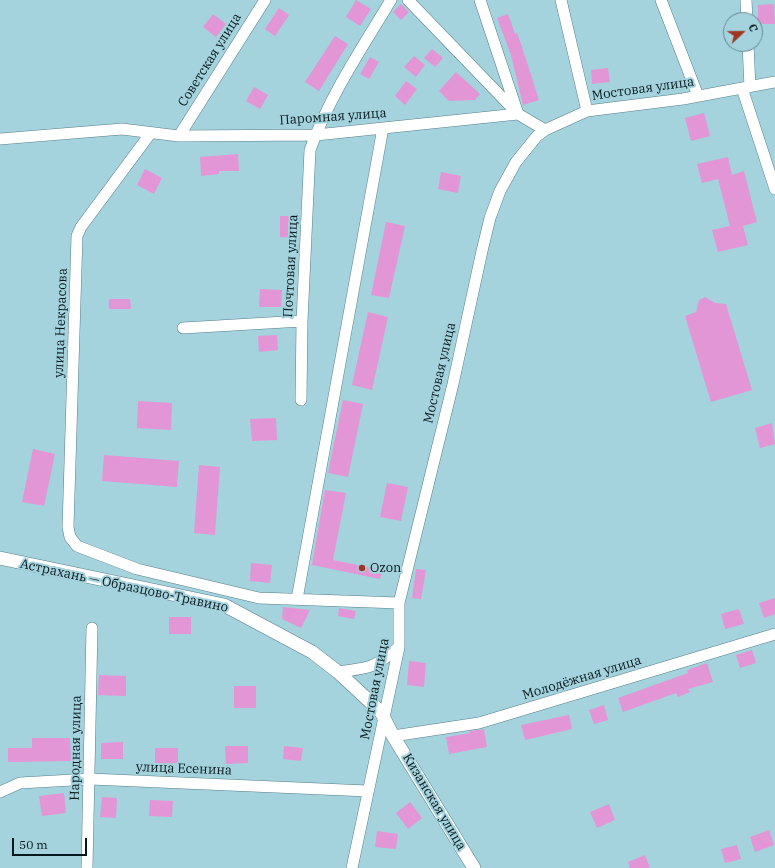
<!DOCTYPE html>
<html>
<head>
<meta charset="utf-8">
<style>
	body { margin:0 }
	#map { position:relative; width:775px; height:868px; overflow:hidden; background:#a4d2dd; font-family:"IBM Plex Serif",serif }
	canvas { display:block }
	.north { position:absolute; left:723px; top:12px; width:40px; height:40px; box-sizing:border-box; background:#a4d2dd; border:1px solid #65888f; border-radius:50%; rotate:68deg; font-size:11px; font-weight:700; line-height:16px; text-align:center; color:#06181b }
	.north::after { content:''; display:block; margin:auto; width:14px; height:18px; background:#9f3621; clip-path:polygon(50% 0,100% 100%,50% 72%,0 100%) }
	.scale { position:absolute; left:12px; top:838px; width:75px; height:18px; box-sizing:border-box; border:2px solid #06181b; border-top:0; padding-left:5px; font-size:12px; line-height:14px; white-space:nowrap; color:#06181b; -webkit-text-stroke:3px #a4d2dd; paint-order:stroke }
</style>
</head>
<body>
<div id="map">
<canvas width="775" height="868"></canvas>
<div class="north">С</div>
<div class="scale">50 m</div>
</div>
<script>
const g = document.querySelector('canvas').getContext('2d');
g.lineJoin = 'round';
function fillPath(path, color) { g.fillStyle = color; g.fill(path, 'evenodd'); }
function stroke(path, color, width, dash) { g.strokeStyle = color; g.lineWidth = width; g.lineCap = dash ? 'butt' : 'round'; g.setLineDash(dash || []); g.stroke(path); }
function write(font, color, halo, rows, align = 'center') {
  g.font = font + ' "IBM Plex Serif",serif'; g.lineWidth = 4; g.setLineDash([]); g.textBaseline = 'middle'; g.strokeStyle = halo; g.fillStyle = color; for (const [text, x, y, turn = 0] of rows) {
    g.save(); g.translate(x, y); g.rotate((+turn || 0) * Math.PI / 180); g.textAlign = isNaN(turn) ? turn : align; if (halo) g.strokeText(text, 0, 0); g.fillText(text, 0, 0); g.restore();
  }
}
const building = new Path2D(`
	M356,0l15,9 -11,17 -14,-9z
	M401,4l8,8 -8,8 -8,-8z
	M774,4l1,20h-17v-19z
	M279,8l10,7 -14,21 -10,-7z
	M213,14l13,10 -10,13 -13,-10z
	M508,14l7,20 2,-1 5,14 17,53 -16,5 -12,-50 -14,-37z
	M335,36l13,8 -29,47 -14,-9z
	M432,49l11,9 -8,9 -11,-9z
	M414,56l11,9 -9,12 -12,-10z
	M370,57l9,5 -10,17 -9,-5z
	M608,68l2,14 -18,2 -1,-14z
	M456,72l24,22 -5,6 -26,1 -10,-10z
	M406,81l11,8 -12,16 -10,-9z
	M254,87l14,8 -8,14 -14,-8z
	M704,113l6,23 -19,5 -6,-23z
	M238,154l1,17h-20v3l-18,2 -1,-19z
	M728,157l4,18 12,-4 13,51 -14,4 5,19 -30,7 -6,-22 18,-4 -12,-47 -16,4 -5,-19z
	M145,169l17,9 -8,16 -17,-9z
	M441,172l20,4 -3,17 -20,-4z
	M280,216h18l-1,22 -17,-1z
	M386,222l19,4 -16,72 -18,-3z
	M260,289l22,1 -1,17h-22z
	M705,297l10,6 11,1 26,86 -41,12 -26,-86 11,-4 3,-12z
	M109,299h21l1,10h-22z
	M368,312l20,5 -16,73 -20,-5z
	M277,335l1,15 -19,2 -1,-16z
	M343,400l20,4 -15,73 -20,-4z
	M138,401l34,2 -1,27 -34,-2z
	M276,418l1,22 -25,1 -2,-22z
	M772,423l3,21 -15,4 -5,-20z
	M33,449l22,5 -11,52 -22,-4z
	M104,455l75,6 -2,26 -75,-6z
	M199,465l21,2 -5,68 -21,-2z
	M387,483l21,4 -7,34 -21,-4z
	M325,490l21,3 -13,67 39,8 12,-1 -4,12 -68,-14z
	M251,563l21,2 -2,18 -20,-2z
	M416,569l10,1 -5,29 -9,-1z
	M775,598v16l-11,4 -5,-15z
	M283,607l27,3 -9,18 -19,-9z
	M339,608l17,3 -2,8 -16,-3z
	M739,609l5,15 -19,5 -4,-15z
	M169,617h22v17h-22z
	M752,650l4,13 -16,5 -4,-13z
	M409,661l17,2 -2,24 -17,-2z
	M707,663l6,19 -25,7 2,3 -12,5 -2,-4 -53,19 -5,-14 70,-25 -1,-3z
	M99,675l27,1v20l-28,-1z
	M234,686h22v22h-22z
	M604,705l4,15 -14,4 -5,-14z
	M569,715l3,14 -47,11 -4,-15z
	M484,729l3,18 -38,7 -3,-17 24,-4v-2z
	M32,738h38l1,23 -63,1v-14h24z
	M123,742v17h-22v-16z
	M225,746h23v17l-22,1z
	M284,746l19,2 -2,13 -18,-2z
	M155,748h23v15l-23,1z
	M64,793l2,20 -24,3 -3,-20z
	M102,797l15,1 -1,20 -16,-1z
	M150,800l23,1 -1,16 -23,-1z
	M410,802l12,16 -14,11 -12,-16z
	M609,804l6,16 -18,8 -7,-16z
	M769,830l5,15 -19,7 -5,-15z
	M377,831l21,3 -2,15 -21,-2z
	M737,845l4,14 -16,4 -4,-14z
	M645,855l5,13h-20l-2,-6z`);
const minor = new Path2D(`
	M408,0l110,114 27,16
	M561,0l26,111
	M661,0l37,96
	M746,0l1,20
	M748,44l2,43
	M742,88l33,101
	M150,134l-69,93 -4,9 -9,291 2,10 7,9 60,23 122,29 140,5
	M179,136l86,-136
	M0,139l122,-10 57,7 137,-1 202,-21 -38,-114
	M183,328l119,-7
	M301,400l1,-79 8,-171c19,-53 52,-102 81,-150
	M297,599l86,-471
	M338,672c33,-4 36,-4 61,-25
	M393,736l86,-13 296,-89
	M0,792l20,-9 70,-4 278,12
	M87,868l5,-240
	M352,868l47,-221v-44l54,-219 29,-133 8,-33 10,-27 16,-29 21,-26 8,-6 42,-19 96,-12 92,-17`);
const tertiary = new Path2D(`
	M0,558l224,47 88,47 26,20 43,40 12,24 81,132`);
const markers = [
	[362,568,4,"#9f3621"]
];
const streetNames = [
	["Советская улица",210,60,-58],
	["Мостовая улица",643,89,-8],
	["Паромная улица",333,117,-4],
	["Почтовая улица",291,266,-87],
	["улица Некрасова",61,323,-88],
	["Мостовая улица",440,373,-77],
	["Астрахань — Образцово-Травино",124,586,12],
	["Молодёжная улица",582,678,-17],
	["Мостовая улица",375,689,-79],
	["Народная улица",76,748,-89],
	["улица Есенина",184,769,2],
	["Кизанская улица",434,802,59]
];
const poiNames = [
	["Ozon",370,568]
];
fillPath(building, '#e396d5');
stroke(minor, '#547f89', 12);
stroke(tertiary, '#547f89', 14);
stroke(minor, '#fff', 11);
stroke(tertiary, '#fff', 13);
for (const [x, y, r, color] of markers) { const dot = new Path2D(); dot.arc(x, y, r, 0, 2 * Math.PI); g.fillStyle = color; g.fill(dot); stroke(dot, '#a4d2dd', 1.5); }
write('13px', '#06181b', '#a4d2dd', streetNames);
write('13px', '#06181b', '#a4d2dd', poiNames, 'left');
</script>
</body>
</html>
